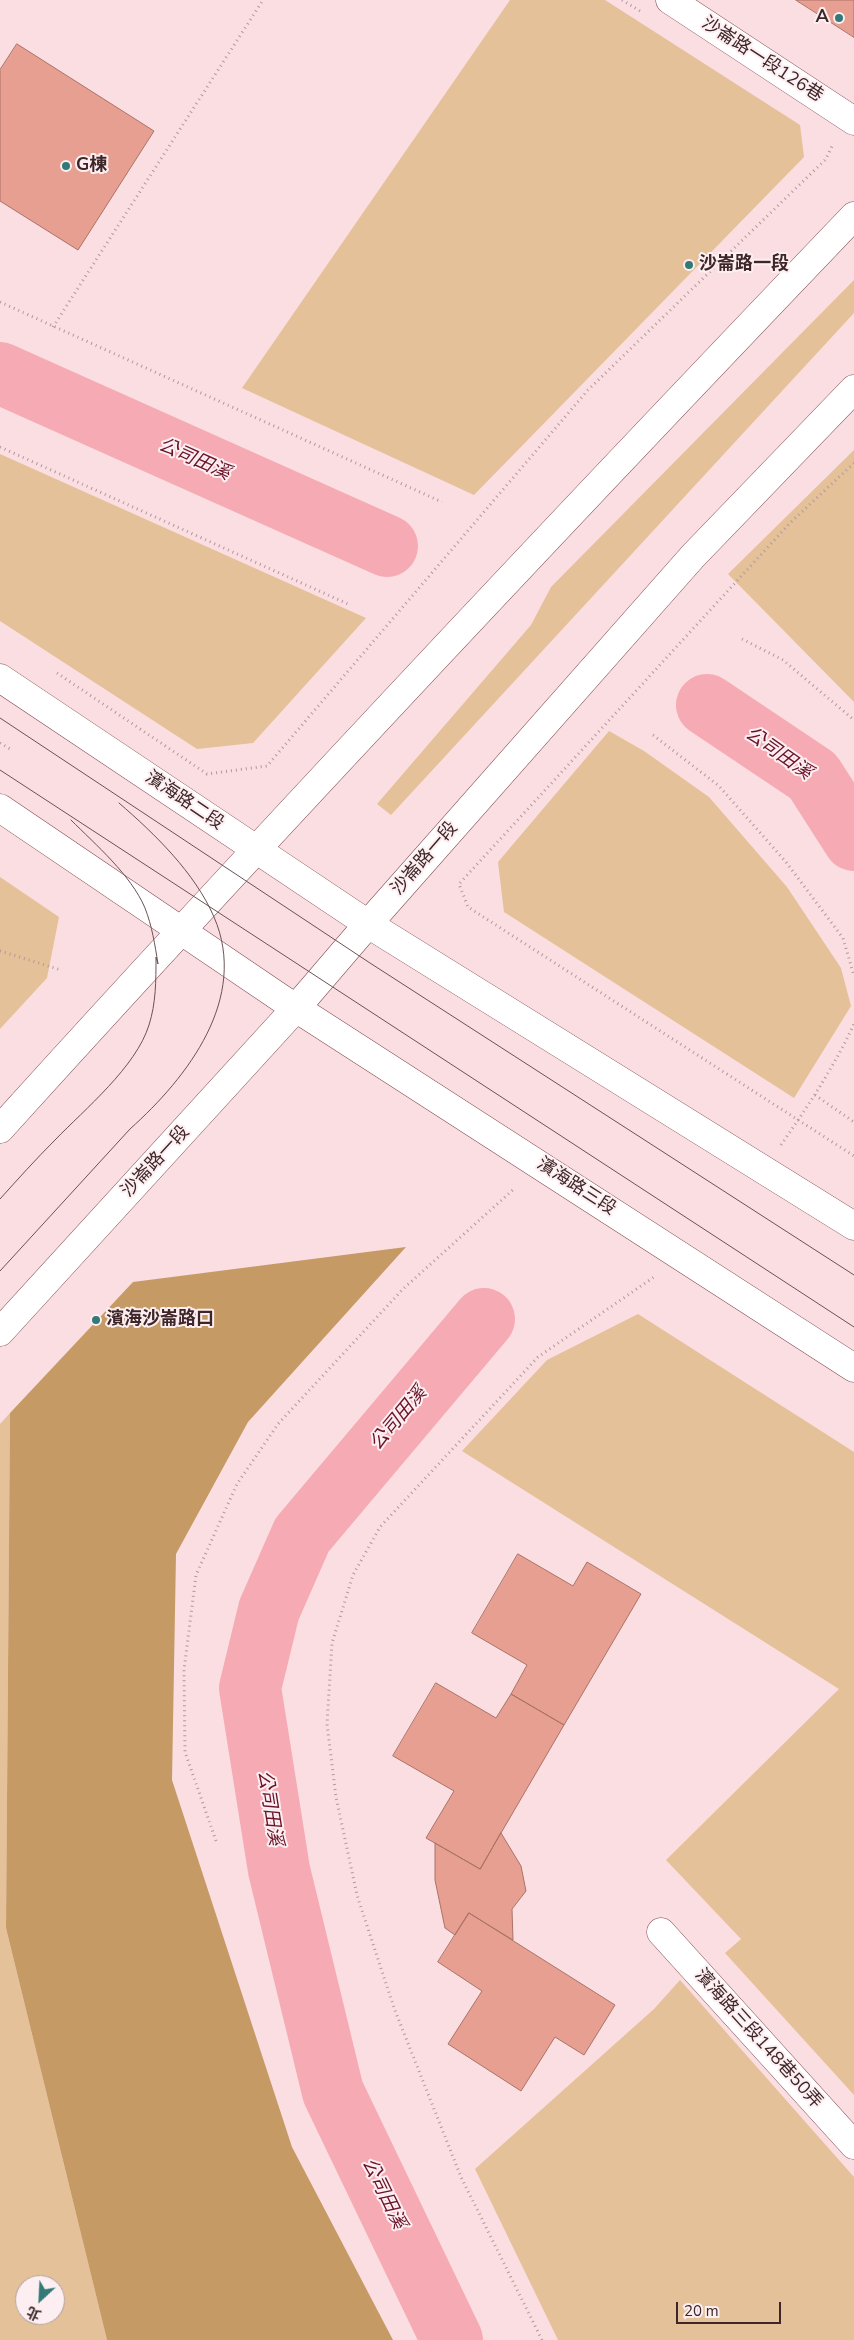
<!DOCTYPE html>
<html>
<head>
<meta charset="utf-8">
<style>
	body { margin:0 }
	#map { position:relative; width:854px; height:2340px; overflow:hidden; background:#fadee1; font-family:"Nunito Sans","Noto Sans TC",sans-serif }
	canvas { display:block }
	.north { position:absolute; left:15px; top:2275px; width:50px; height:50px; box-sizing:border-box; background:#fdeff1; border:1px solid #b09ea1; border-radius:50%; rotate:205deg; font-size:14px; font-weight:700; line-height:20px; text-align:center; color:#3d2528 }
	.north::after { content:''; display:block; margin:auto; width:18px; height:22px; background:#317a77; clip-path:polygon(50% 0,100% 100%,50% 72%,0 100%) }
	.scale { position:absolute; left:676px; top:2302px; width:105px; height:22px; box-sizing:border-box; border:2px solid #3d2528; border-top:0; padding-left:6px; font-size:15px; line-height:18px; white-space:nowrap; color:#3d2528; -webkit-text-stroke:4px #fdeff1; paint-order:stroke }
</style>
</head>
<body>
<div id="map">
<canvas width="854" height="2340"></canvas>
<div class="north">北</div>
<div class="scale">20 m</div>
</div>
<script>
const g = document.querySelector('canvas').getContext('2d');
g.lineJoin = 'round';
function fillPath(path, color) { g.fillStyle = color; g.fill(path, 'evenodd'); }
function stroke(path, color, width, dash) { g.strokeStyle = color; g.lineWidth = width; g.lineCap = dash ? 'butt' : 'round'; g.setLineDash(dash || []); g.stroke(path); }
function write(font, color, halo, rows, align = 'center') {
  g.font = font + ' "Nunito Sans","Noto Sans TC",sans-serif'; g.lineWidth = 4; g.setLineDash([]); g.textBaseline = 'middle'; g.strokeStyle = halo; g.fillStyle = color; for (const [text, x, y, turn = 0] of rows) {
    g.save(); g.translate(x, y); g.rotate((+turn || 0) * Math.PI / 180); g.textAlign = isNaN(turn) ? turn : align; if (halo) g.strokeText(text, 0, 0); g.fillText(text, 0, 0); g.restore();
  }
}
const green = new Path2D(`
	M510,0h95l195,125 4,32 -330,338 -232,-107z
	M854,280v33l-463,502 -14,-11 154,-179 20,-38z
	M854,450v252l-126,-128z
	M0,454l366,164 -113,125 -56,6 -197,-128z
	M609,731l35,20 65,46 78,90 54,81 10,38 -57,92 -290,-186 -6,-50z
	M0,877l59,40 -12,61 -47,51z
	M638,1314l216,138v643l-129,-142 16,-14 -75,-79 173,-171 -377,-238 85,-91z
	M10,1413l-4,515 101,412h-107v-916zM25,2285h30v30h-30z
	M680,1980l174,197v163h-296l-83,-171 179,-160z`);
const forest = new Path2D(`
	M406,1247l-158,175 -72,132 -4,226 120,367 101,193h-286l-101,-412 4,-515 123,-131z`);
const river = new Path2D(`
	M0,373l387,173
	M707,705l106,71 41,64
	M452,2340l-119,-248 -54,-222 -29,-182 19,-78 33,-75 182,-216`);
const building = new Path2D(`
	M796,0h58v37z
	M17,44l137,87 -76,119 -78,-49v-131z
	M518,1554l55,32 14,-24 54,32 -77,131 -53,-31 16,-29 -55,-32z
	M436,1683l60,35 15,-24 53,31 -84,144 -54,-31 28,-47 -61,-35z
	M501,1833l20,33 5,25 -14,18 1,31 -44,-27 -14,22 -10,-7 -10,-48v-37l45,26z
	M469,1913l146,92 -31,50 -29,-18 -34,54 -73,-47 34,-53 -44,-29z`);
const path = new Path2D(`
	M622,0l18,11
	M0,302l442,200
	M53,327l210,-327
	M0,447l348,157
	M854,463l-64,60 -331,361 9,23 386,249
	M742,639l41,21 71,60
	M57,673l150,101 60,-8 321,-376 238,-231 7,-15
	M653,735l66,51 67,76 57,76 11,38
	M0,743l10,6
	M0,951l61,19
	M815,1095l39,27
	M781,1145c27,-39 53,-78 73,-121
	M216,1841l-31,-89 -1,-82 12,-95 41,-91 41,-60 125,-135 112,-101
	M542,2340l-81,-163 -67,-169 -37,-113 -21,-98 -9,-73 5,-81 21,-68 27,-48 158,-170 116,-80`);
const street = new Path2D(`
	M670,0l184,121
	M661,1932l193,213`);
const secondary = new Path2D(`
	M0,678l368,246 486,302
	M0,808l285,193 569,367
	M0,1129c280,-309 566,-612 854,-913
	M0,1332l296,-324 72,-84 325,-368 161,-167`);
const tram = new Path2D(`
	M0,718l370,245 484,312
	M0,770l854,557
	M0,1199c18,-20 36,-40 55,-59 30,-31 81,-73 94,-115 7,-22 7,-44 7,-68l2,7c-3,-19 -6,-38 -13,-56 -14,-33 -49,-63 -74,-88
	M0,1271l130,-142c58,-52 119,-131 84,-212 -19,-44 -59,-83 -95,-114`);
const markers = [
	[839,18,5,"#317a77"],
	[66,166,5,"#317a77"],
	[689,265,5,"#317a77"],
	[96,1320,5,"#317a77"]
];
const poiNames = [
	["A",829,18,"right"],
	["G棟",76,166],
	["沙崙路一段",699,265],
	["濱海沙崙路口",106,1320]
];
const streetNames = [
	["沙崙路一段126巷",762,60,33],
	["濱海路二段",184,801,34],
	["沙崙路一段",425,859,-49],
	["沙崙路一段",156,1162,-47],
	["濱海路三段",576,1187,33],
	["濱海路三段148巷50弄",758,2039,48]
];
const waterNames = [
	["公司田溪",194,460,24],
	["公司田溪",778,754,35],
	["公司田溪",399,1419,-50],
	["公司田溪",269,1808,81],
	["公司田溪",383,2194,64]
];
fillPath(green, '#e4c198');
fillPath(forest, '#c69a64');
stroke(river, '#f6abb4', 62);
fillPath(building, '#e79f91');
stroke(building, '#ab7267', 1);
stroke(street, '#834c53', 29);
stroke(secondary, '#834c53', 29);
stroke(path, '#b3989b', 3, [1, 4]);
stroke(street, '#fff', 28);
stroke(secondary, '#fff', 28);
stroke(tram, '#6b5255', 1);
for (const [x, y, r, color] of markers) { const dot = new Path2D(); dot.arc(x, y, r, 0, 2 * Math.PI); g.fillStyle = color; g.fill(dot); stroke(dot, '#fdeff1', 2); }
write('bold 18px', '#3d2528', '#fdeff1', poiNames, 'left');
write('18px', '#3d2528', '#fdeff1', streetNames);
write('italic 19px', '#69132a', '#fdeff1', waterNames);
</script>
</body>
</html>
